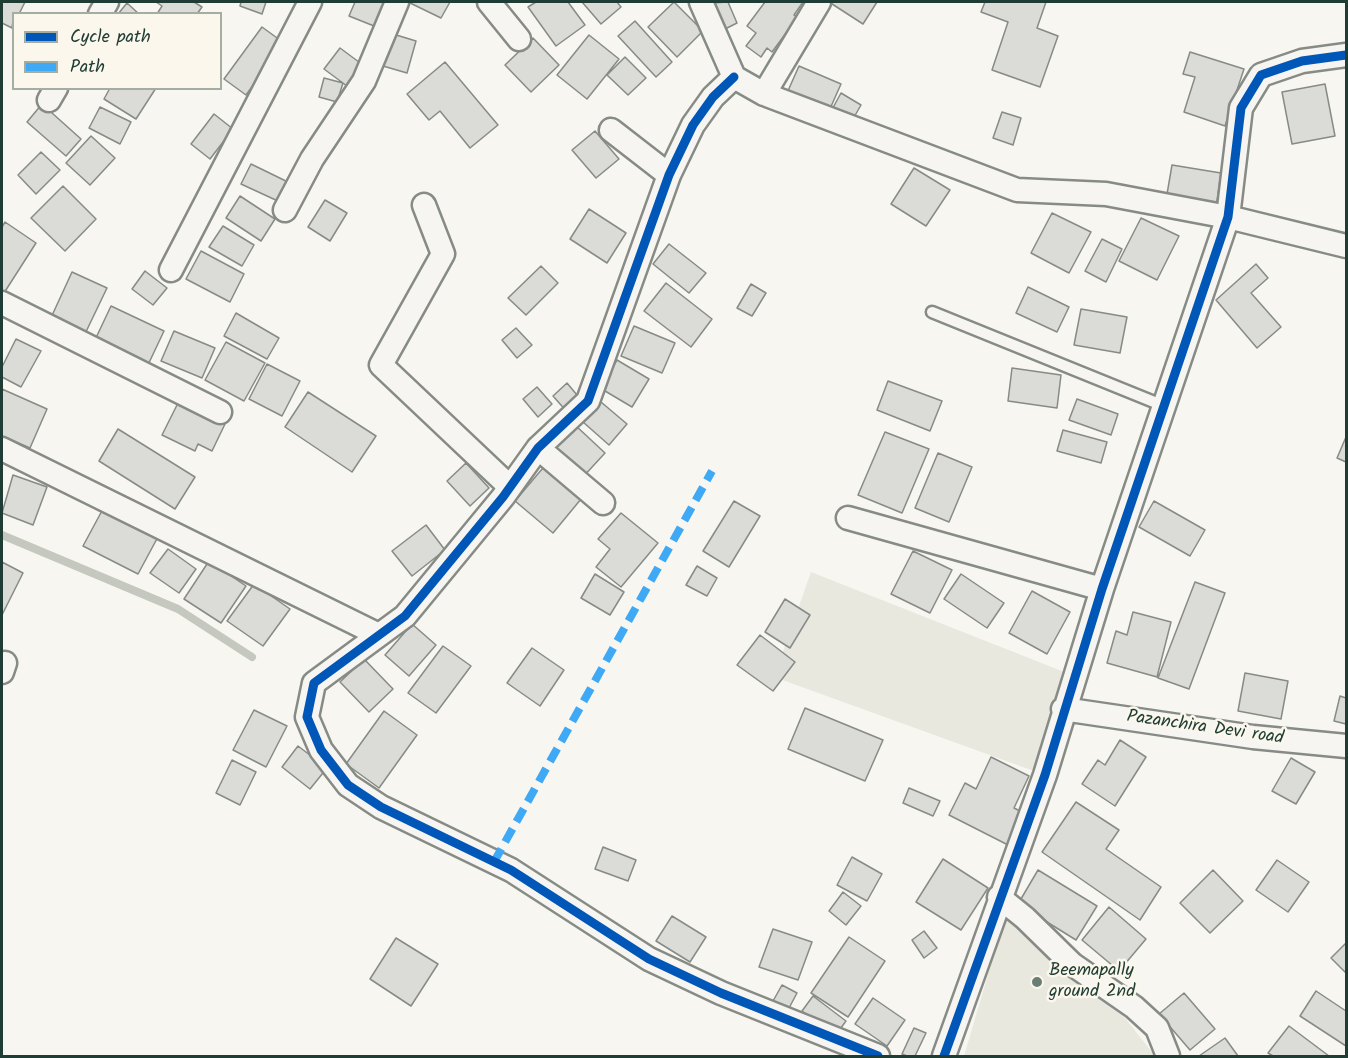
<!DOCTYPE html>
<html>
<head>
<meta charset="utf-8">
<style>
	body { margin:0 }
	#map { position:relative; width:1348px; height:1058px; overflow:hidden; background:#f8f6f0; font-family:Kalam,sans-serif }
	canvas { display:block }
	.frame { position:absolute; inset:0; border:3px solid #1f3d34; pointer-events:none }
	.legend { position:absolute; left:12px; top:12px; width:210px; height:78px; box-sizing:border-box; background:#fbf7ec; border:2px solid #a3ada2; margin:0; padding:8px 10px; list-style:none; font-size:18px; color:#1f3d34 }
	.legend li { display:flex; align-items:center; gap:12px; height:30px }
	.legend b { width:30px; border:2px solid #a3ada2 }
</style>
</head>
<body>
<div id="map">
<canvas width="1348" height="1058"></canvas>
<div class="frame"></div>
<ul class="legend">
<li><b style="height:8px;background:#0057b8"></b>Cycle path</li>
<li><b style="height:8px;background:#3fa9f5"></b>Path</li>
</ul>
</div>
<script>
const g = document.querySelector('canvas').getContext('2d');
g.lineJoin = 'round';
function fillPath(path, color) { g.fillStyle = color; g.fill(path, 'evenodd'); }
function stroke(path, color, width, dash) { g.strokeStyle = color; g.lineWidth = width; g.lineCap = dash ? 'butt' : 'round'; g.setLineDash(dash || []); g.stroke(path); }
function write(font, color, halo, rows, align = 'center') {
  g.font = font + ' Kalam,sans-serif'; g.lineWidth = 5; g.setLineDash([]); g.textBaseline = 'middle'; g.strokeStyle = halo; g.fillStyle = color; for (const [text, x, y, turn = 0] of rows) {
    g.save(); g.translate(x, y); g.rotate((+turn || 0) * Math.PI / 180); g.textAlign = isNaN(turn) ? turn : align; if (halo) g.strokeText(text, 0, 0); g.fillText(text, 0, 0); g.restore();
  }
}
const built = new Path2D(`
	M811,572l266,105 -32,98 -271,-98z
	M1005,917l63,52 38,25 49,62h-191z`);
const stream = new Path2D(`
	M2,535l176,74 74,48`);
const building = new Path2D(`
	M2,2h23l-6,12h-5l-2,14 -10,-5z
	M156,2h38l8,5 -5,7h-40l5,-8z
	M241,2h25l-4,12 -22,-8z
	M355,2h39l-7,17 -9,-3 -4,10 -25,-10z
	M408,2h42l-9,16z
	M536,2h32l17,23 -29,21 -28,-39z
	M582,2h35l4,5 -20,17z
	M674,2l29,29 -26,26 -29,-30z
	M728,2l9,21 -14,7 -12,-27z
	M765,2h38l-9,13 4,2 -26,35 -5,-4 -6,9 -15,-11 10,-13 -9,-7z
	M829,2h48l-14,22z
	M985,2h61l-9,26 21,8 -18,51 -48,-17 16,-48 -27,-10z
	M127,3l12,11h-21z
	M635,21l37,41 -16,15 -38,-41z
	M262,27l22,16 -38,52 -22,-16z
	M393,34l23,7 -9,32 -24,-7z
	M589,35l30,24 -32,40 -30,-24z
	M533,38l26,27 -28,27 -26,-27z
	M340,48l27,20 -16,21 -27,-20z
	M1190,52l54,17 -19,57 -41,-14 11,-35 -12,-3z
	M625,57l21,21 -18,17 -21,-20z
	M445,62l53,63 -28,23 -30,-37 -11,9 -22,-26z
	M799,66l42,18 -12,27 -42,-18z
	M324,78l19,5 -6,19 -18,-5z
	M1325,84l10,52 -43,8 -10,-52z
	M110,88h46l-20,31 -32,-20z
	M841,93l20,12 -12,21 -20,-11z
	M42,104l39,35 -15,17 -39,-34z
	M100,107l31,15 -11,22 -31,-16z
	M1002,112l19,6 -8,27 -20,-7z
	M214,114l19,15 -23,30 -19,-15z
	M595,131l24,28 -23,19 -24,-28z
	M91,136l24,22 -25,27 -24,-22z
	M41,152l19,18 -24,24 -18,-19z
	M251,164l39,19 -10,19 -39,-18z
	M1172,165l49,8 -5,35 -50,-8z
	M914,168l36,22 -24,36 -35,-22z
	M63,186l33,33 -31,32 -34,-33z
	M240,196l35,23 -14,22 -35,-23z
	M325,200l22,13 -17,28 -22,-14z
	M589,209l37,24 -19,30 -37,-24z
	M1052,213l39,19 -22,41 -38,-20z
	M1141,218l38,18 -22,44 -38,-19z
	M5,222l31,21 -32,50 -2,-2v-64z
	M223,226l31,19 -12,21 -33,-19z
	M1102,239l20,10 -16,33 -21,-11z
	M669,244l37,29 -17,20 -36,-29z
	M201,251l43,23 -14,28 -44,-23z
	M1256,264l12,14 -17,15 30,34 -24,21 -41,-48z
	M541,266l17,17 -32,32 -18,-17z
	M145,271l22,17 -14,17 -21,-16z
	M72,272l35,16 -24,50 -34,-16z
	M666,283l46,36 -21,28 -47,-36z
	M751,284l15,9 -14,23 -15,-8z
	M1028,287l41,20 -12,25 -41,-19z
	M111,306l53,25 -17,36 -53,-25z
	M1081,309l46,8 -7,36 -46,-8z
	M236,313l43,25 -12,21 -43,-23z
	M634,326l41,17 -13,30 -41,-17z
	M516,328l16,17 -15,13 -15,-18z
	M174,331l41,17 -13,30 -41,-17z
	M16,339l25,12 -20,36 -19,-10v-10z
	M226,342l39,21 -21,38 -39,-21z
	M617,360l32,19 -17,28 -32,-19z
	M267,364l33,17 -18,35 -33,-17z
	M1012,368l49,7 -4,33 -49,-7z
	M888,381l54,20 -12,30 -53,-21z
	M567,383l15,18 -14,12 -15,-17z
	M537,387l15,17 -14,13 -15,-18z
	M2,389l45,20 -17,39 -28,-12z
	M308,392l68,44 -24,36 -67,-45z
	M1077,399l41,15 -7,21 -42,-15z
	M179,401l46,23 -13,27 -14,-7 -3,7 -33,-16z
	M601,402l26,22 -18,21 -26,-23z
	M575,425l30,28 -23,25 -31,-28z
	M118,429l77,48 -20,32 -76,-48z
	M1063,430l44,12 -6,21 -44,-12z
	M885,432l44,17 -27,64 -44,-18z
	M1346,437v25l-9,-4z
	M938,453l34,14 -23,55 -34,-14z
	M548,462l38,31 -33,40 -38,-32z
	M466,463l23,25 -19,18 -23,-25z
	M13,475l34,12 -14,38 -31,-12z
	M734,501l26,15 -31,51 -26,-16z
	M1154,501l51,29 -15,26 -51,-29z
	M104,507l55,28 -21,39 -55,-28z
	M621,513l37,30 -37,44 -25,-20 14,-18 -12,-10z
	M426,525l19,25 -33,26 -20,-25z
	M168,549l28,20 -17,24 -29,-20z
	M913,551l39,19 -22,43 -39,-19z
	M209,561l37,25 -25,37 -37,-24z
	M2,562l21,11 -21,42z
	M697,566l20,12 -10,18 -21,-11z
	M595,574l29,18 -14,23 -29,-17z
	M961,574l43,29 -17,25 -43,-29z
	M1195,582l30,11 -36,96 -31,-11z
	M254,584l36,25 -27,37 -36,-25z
	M1032,591l38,21 -23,42 -38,-21z
	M785,599l25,16 -20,33 -25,-16z
	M1133,612l38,10 -14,55 -50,-14 9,-32 11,4z
	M412,624l24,21 -27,31 -24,-21z
	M760,635l35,27 -22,29 -36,-26z
	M443,646l28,20 -35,47 -28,-20z
	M532,648l32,22 -24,36 -33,-23z
	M364,659l29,30 -24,23 -29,-30z
	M1245,673l43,8 -7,38 -43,-8z
	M1340,696l6,2v26l-12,-3z
	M805,708l78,32 -18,41 -77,-32z
	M254,710l33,16 -21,41 -33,-17z
	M384,711l33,24 -38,53 -33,-24z
	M1120,740l26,17 -31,49 -33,-22 16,-24 7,5z
	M298,746l29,22 -17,21 -28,-22z
	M991,757l38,19 -15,32 14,7 -16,32 -63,-32 16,-32 11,6z
	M1291,758l24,14 -19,32 -24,-13z
	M232,760l24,12 -16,33 -24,-12z
	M909,788l31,13 -7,15 -30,-13z
	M1076,802l43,28 -13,19 55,38 -21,33 -98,-68z
	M603,847l33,13 -8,21 -33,-12z
	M852,857l30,17 -15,27 -30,-16z
	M943,859l45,29 -27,42 -45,-28z
	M1277,860l32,22 -21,30 -32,-22z
	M1038,870l59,36 -21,34 -58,-36z
	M1213,870l30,31 -33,32 -30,-30z
	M843,892l18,14 -15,19 -17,-14z
	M1109,907l37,32 -27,32 -37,-31z
	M672,916l34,21 -16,25 -34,-21z
	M773,929l39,13 -14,38 -39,-13z
	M924,931l13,17 -13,10 -12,-18z
	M849,937l36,24 -37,56 -37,-24z
	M396,938l42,26 -27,42 -41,-27z
	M1346,943v30l-15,-15z
	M782,985l15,8 -9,17 -15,-9z
	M1316,991l30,20v35l-46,-30z
	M1184,993l31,36 -25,21 -31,-36z
	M813,996l33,25 -11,15 -33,-25z
	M873,998l32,22 -18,26 -32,-22z
	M1289,1026l40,30h-56l-5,-3z
	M914,1028l12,5 -11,23h-8l-5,-2z
	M1225,1038l13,18h-39z`);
const lane = new Path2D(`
	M932,312l232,94`);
const street = new Path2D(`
	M489,2l30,37
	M701,2l33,75 30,17 253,96 89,4 122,23 118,29
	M100,14l7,-12
	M734,77l-21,20 -20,28 -24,50 -81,226 -50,47 -35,49 -98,119 -91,67 -7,34 14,33 27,35 33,22 130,63 138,89 72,34 157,63
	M764,94l55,-92
	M49,100l7,-12
	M611,130l58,45
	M424,205l19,49 -62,111 129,122
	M285,210l27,-51 52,-78 33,-79
	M171,270l139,-268
	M2,303l218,109
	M538,448l65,55
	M2,449l377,186
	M848,518l254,71
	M2,672l3,-9
	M1063,709l190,28 93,9
	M999,897l26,21 47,46 62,43 23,21 11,28
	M944,1056l101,-281 57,-186 126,-372 13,-109 20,-33 41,-14 44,-6`);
const quiet = new Path2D(`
	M494,862l218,-391`);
const cycleway = new Path2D(`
	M734,77l-21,20 -20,28 -24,50 -81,226 -50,47 -35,49 -98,119 -91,67 -7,34 14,33 27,35 33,22 130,63 138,89 72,34 157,63
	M944,1056l101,-281 57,-186 126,-372 13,-109 20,-33 41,-14 44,-6`);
const markers = [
	[1037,982,6,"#6b7e76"]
];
const streetNames = [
	["Pazanchira Devi road",1205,729,8]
];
const poiNames = [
	["Beemapally",1049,972],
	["ground 2nd",1049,993]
];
fillPath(built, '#e8e8df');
stroke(stream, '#c4c8bf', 8);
fillPath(building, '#dbdbd7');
stroke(building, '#868b86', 1.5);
stroke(lane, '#868b86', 15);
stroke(street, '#868b86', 27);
stroke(lane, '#f6f5f1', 10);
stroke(street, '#f6f5f1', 22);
stroke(quiet, '#3fa9f5', 8, [15, 8]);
stroke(cycleway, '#0057b8', 9);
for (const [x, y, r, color] of markers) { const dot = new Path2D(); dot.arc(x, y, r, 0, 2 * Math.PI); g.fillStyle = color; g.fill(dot); stroke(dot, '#fbf7ec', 2); }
write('18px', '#1f3d34', '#fbf7ec', streetNames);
write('18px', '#1f3d34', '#fbf7ec', poiNames, 'left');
</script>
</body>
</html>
